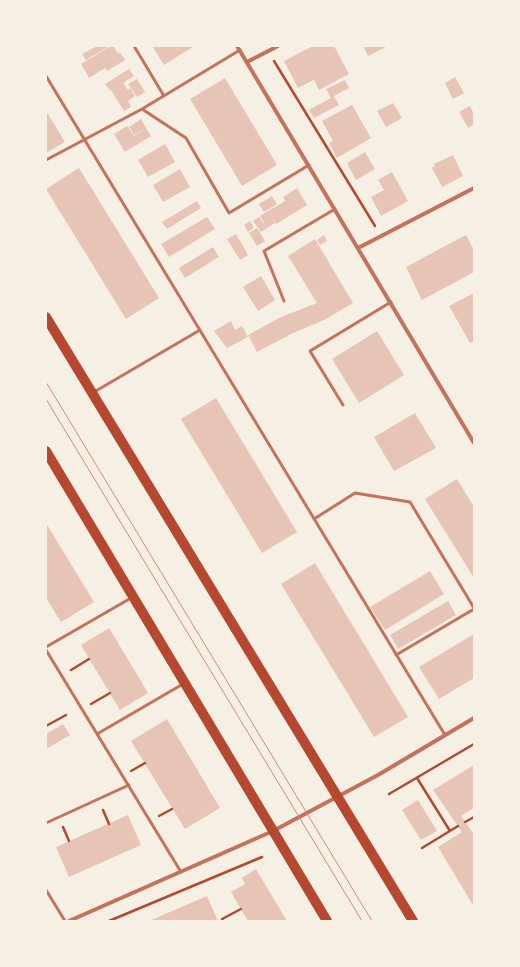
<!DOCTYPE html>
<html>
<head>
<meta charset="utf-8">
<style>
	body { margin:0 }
	#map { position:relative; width:520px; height:967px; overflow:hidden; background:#f6efe4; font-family:Overpass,sans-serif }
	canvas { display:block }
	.frame { position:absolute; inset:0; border:47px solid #f6efe4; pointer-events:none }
</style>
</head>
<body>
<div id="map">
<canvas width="520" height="967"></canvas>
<div class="frame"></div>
</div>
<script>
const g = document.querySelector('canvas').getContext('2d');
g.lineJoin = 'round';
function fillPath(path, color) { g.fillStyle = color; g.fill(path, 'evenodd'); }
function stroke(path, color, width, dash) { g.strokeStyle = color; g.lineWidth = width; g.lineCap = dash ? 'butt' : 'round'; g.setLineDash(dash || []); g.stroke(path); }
const building = new Path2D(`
	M97,46l11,1 -22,13 -4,-6z
	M111,46h3l4,8 2,-2 5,8 -18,11 -2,-3 -16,10 -8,-14z
	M152,46h42l-30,19z
	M313,46h21l15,28 -30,16 -5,-10 -16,8 -14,-27z
	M363,46h25l-20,10z
	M129,69l5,7 -11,7 5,7 2,-2 5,8 -7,5 3,6 -7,4 -13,-21 -1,1 -5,-7z
	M455,77l9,16 -11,6 -8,-16z
	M225,78l52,87 -35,21 -52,-87z
	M137,79l8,13 -8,5 -9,-13z
	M345,80l4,8 -15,8 5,9 -25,13 -5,-8 22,-12 -5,-9z
	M393,103l9,15 -16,9 -9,-16z
	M352,105l19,33 -34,20 -8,-15 4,-2 -11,-20z
	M470,106l4,8v10l-6,4 -9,-16z
	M46,111l19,31 -19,11z
	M141,119l5,9 -12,7 -5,-8z
	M127,126l7,10 12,-8 5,8 -26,16 -11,-18z
	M165,144l10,18 -27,15 -10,-17z
	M365,152l10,17 -19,11 -9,-17z
	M453,155l10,21 -21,11 -10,-19 3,-2 -1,-2z
	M79,168l80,130 -33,21 -80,-130z
	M180,169l10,18 -27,15 -10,-17z
	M392,172l16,29 -27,15 -10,-19 13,-7 -6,-10z
	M297,188l10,17 -31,19 -8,-13 17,-10 -2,-4z
	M272,196l5,8 -13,8 -5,-8z
	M197,201l4,7 -34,21 -5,-7z
	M268,211l7,12 -8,5 -7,-12z
	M207,217l8,12 -46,28 -8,-13z
	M259,217l8,11 -6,4 -8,-11z
	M250,221l4,7 -6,4 -4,-7z
	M257,228l8,13 -8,5 -8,-13z
	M236,234l12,21 -8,5 -13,-21z
	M324,235l3,6 -7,4 -3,-5z
	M466,235l8,15v22l-52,28 -16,-33z
	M315,239l38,64 -27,16 -35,15 -34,18 -9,-17 33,-18 36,-14 -29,-47z
	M213,247l6,10 -34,21 -6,-10z
	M261,276l14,24 -17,11 -15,-24z
	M474,293v48l-4,2 -21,-37z
	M231,321l4,9 7,-4 6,11 -21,11 -13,-17z
	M377,331l27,44 -45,28 -27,-44z
	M216,398l81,134 -35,21 -81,-134z
	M415,413l21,35 -42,23 -20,-34z
	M457,479l17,28v71l-49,-79z
	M46,523l48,79 -33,20 -15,-24z
	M315,563l93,154 -34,20 -93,-153z
	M430,571l14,23 -59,36 -15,-23z
	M448,601l8,14 -58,34 -8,-14z
	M109,628l39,65 -28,17 -39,-65z
	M474,634v44l-35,21 -20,-32z
	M167,719l53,89 -35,21 -54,-88z
	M63,724l7,11 -24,14v-15z
	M474,765v43l-13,8 13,18v73l-36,-60 24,-15 -29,-42z
	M418,800l19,31 -16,9 -19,-30z
	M128,815l13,30 -72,32 -13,-30z
	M256,869l31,52h-39l-17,-29 14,-8 -3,-6z
	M207,896l11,25h-69z`);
const path = new Path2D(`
	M274,61l101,165
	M71,670l18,-11
	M91,704l19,-11
	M46,726l20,-11
	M131,771l14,-8
	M417,778l33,53
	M389,794l85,-50
	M103,810l6,14
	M159,816l13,-7
	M465,822l9,-5
	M63,827l6,14
	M422,848l36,-22
	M109,921l153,-64
	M223,921l-1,-2 19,-10`);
const service = new Path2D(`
	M134,46l30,50
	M46,76l399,659
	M142,109l44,29 43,75 80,-48
	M46,160l96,-51 98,-59
	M284,301l-20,-50 71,-42
	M94,392l106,-62
	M343,405l-33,-54 81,-49
	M314,519l41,-26 55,9 64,106
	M46,647l85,-49
	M46,650l135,222
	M396,655l78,-46
	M97,734l86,-50
	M46,823l83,-38
	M46,890l19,31`);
const minor = new Path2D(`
	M237,46l237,397
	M247,62l31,-16
	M358,248l116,-60
	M69,921l204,-90 105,-56 96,-57`);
const primary = new Path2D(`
	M46,317l367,604
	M46,451l281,470`);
const tram = new Path2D(`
	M46,382l326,539
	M46,399l316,522`);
fillPath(building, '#e6c5b7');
stroke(path, '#b5482f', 2.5);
stroke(service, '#c5725c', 3);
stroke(minor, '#c5725c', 4);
stroke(primary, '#b5482f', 10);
stroke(tram, '#cf8b77', 1);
</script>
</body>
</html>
